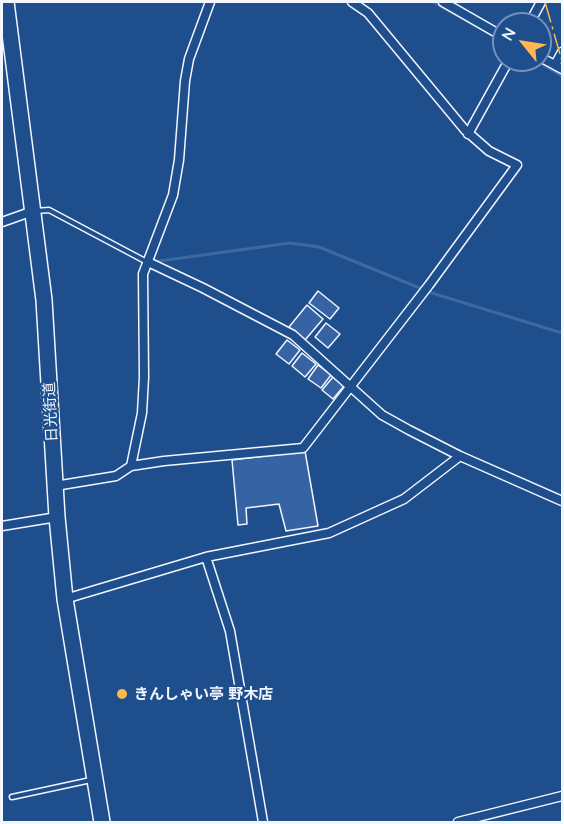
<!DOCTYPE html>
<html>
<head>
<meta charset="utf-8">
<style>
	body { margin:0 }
	#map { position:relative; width:564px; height:824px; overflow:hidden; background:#1f4e8c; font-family:Quicksand,sans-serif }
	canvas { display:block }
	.frame { position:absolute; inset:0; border:3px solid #f2f6ff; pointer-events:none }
	.north { position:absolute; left:492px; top:12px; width:60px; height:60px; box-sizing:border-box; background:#1f4e8c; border:2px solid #7391ba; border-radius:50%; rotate:300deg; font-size:16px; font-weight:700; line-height:24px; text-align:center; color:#f2f6ff }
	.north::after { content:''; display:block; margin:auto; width:21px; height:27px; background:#ffb74d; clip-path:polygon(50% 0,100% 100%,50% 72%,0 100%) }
</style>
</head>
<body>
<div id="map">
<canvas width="564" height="824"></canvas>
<div class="frame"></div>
<div class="north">N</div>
</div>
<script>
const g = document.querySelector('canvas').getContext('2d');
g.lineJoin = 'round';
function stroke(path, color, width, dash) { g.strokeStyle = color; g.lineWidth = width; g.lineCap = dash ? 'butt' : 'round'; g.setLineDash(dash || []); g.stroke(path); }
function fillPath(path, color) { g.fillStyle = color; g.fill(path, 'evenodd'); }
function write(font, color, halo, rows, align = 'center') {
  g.font = font + ' Quicksand,"Noto Sans JP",sans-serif'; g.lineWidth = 4.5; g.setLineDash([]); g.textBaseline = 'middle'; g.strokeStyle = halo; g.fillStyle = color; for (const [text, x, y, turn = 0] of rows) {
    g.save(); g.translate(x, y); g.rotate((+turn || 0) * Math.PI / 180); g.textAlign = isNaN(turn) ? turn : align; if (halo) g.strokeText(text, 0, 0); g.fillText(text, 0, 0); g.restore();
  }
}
const stream = new Path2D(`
	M433,2l71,40
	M535,60l27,16
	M152,262l138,-19 29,4 113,46 130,40`);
const building = new Path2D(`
	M318,291l21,17 -9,11 -21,-16z
	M307,305l16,14 -18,21 -16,-13z
	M326,323l14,11 -12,14 -13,-11z
	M287,340l13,10 -11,14 -13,-10z
	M302,353l14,11 -11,13 -13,-11z
	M318,365l13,10 -10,13 -13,-9z
	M333,377l11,9 -11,13 -11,-9z
	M305,451l13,75 -32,5 -7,-27 -33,4 1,16 -9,1 -6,-65z`);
const lane = new Path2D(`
	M35,211l14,-1 98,52
	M12,797l79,-17`);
const street = new Path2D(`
	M443,2l61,35
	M529,24l12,-22
	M540,57l22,12
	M555,65l7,-13
	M468,134l41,-74
	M2,222l31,-11
	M148,262l55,26 90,47 89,80 27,15 51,26 102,45
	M131,466l11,-53 2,-36 -1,-103 30,-79 6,-35 6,-79 4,-22 21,-57
	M55,486l61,-10 15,-10 33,-5 139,-13 126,-163 88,-120 -28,-14 -24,-21 -97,-117 -16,-11
	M2,526l55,-9
	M206,557l24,74 33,191
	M65,599l141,-42 123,-24 75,-34 56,-43
	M458,822l104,-26`);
const highway = new Path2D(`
	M6,2l38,298 13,217 8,82 37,223`);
const power = new Path2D(`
	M545,2l17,59`);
const markers = [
	[122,694,6,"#ffb74d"]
];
const streetNames = [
	["日光街道",51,412,-93]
];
const poiNames = [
	["きんしゃい亭 野木店",134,694]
];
stroke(stream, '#3b69a3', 3);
fillPath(building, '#3563a3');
stroke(building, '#f2f6ff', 1.5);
stroke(lane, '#f2f6ff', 7);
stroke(street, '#f2f6ff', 11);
stroke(highway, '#f2f6ff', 18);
stroke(lane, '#1f4e8c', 4);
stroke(street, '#1f4e8c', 8);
stroke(highway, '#1f4e8c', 15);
stroke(power, '#ffb74d', 1.5, [21, 4.5, 3, 4.5]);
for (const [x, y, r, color] of markers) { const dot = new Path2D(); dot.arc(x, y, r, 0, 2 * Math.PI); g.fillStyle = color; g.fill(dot); stroke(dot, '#1f4e8c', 2); }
write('15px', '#f2f6ff', '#1f4e8c', streetNames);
write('bold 15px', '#f2f6ff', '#1f4e8c', poiNames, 'left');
</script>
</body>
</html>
